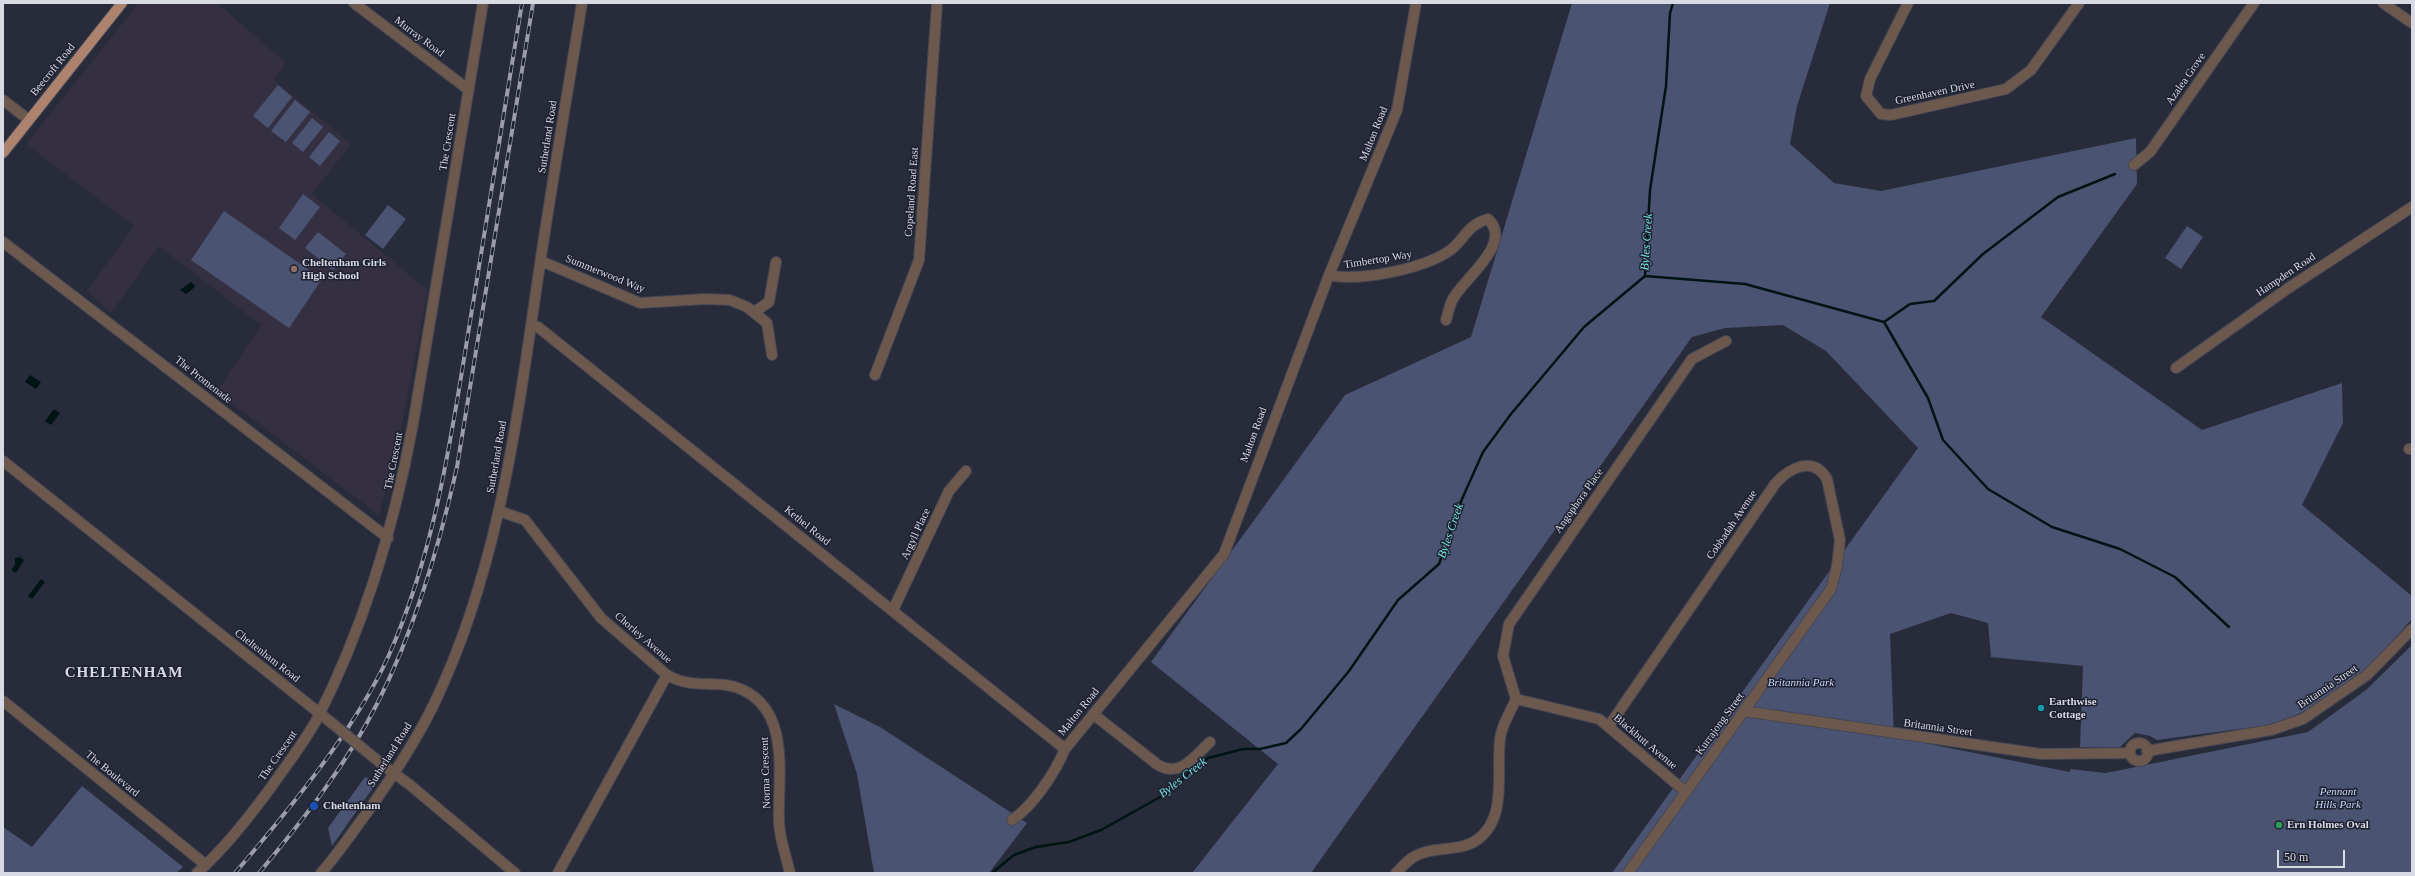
<!DOCTYPE html>
<html>
<head>
<meta charset="utf-8">
<style>
	body { margin:0 }
	#map { position:relative; width:2415px; height:876px; overflow:hidden; background:#272b3a; font-family:Georgia,serif }
	canvas { display:block }
	.frame { position:absolute; inset:0; border:4px solid #d8dae4; pointer-events:none }
	.scale { position:absolute; left:2277px; top:850px; width:68px; height:18px; box-sizing:border-box; border:2px solid #d8dae4; border-top:0; padding-left:5px; font-size:12px; line-height:14px; white-space:nowrap; color:#d8dae4; -webkit-text-stroke:3px #1e2130; paint-order:stroke }
</style>
</head>
<body>
<div id="map">
<canvas width="2415" height="876"></canvas>
<div class="frame"></div>
<div class="scale">50 m</div>
</div>
<script>
const g = document.querySelector('canvas').getContext('2d');
g.lineJoin = 'round';
function fillPath(path, color) { g.fillStyle = color; g.fill(path, 'evenodd'); }
function stroke(path, color, width, dash) { g.strokeStyle = color; g.lineWidth = width; g.lineCap = dash ? 'butt' : 'round'; g.setLineDash(dash || []); g.stroke(path); }
function write(font, color, halo, rows, align = 'center') {
  g.font = font + ' Georgia,serif'; g.lineWidth = 3; g.setLineDash([]); g.textBaseline = 'middle'; g.strokeStyle = halo; g.fillStyle = color; for (const [text, x, y, turn = 0] of rows) {
    g.save(); g.translate(x, y); g.rotate((+turn || 0) * Math.PI / 180); g.textAlign = isNaN(turn) ? turn : align; if (halo) g.strokeText(text, 0, 0); g.fillText(text, 0, 0); g.restore();
  }
}
const education = new Path2D(`
	M139,3h78l69,60 -12,17 77,64 -39,50 116,97 -28,142 -21,82 -162,-123 44,-67 -102,-79 -48,67 -24,-22 47,-65 -108,-82z`);
const green = new Path2D(`
	M1572,3h258l-33,103 -7,38 44,39 47,8 255,-53 1,46 -96,133 161,113 140,-47 1,40 -41,82 110,91v23l-49,55 -62,39 -32,12 -112,15 -7,-4 -15,-3 -15,14h-40l3,-81 -92,-9 -3,-34 -37,-10 -61,21 4,103 176,35v-3l36,4 202,-41 58,-42 46,-45v228h-800l306,-425 -92,-97 -43,-26 -58,3 -33,9 -381,536h-119l86,-109 -127,-102 194,-267 126,-58z
	M278,85l14,12 -24,31 -15,-12z
	M295,100l15,12 -24,30 -15,-11z
	M312,118l11,9 -20,25 -11,-9z
	M329,132l11,9 -20,25 -11,-9z
	M303,194l17,13 -25,33 -16,-12z
	M388,205l18,14 -23,30 -18,-14z
	M224,211l98,68 -33,49 -98,-68z
	M2187,226l16,11 -22,32 -16,-11z
	M318,232l28,22 -13,16 -28,-22z
	M834,704l46,23 147,96 -38,50h-115l-17,-99z
	M365,777l12,5 -45,64 -4,-18z
	M82,786l101,81 -7,6h-173v-46l29,20z`);
const water = new Path2D(`
	M191,282l3,3 1,2 -9,7 -6,-4z
	M30,375l11,7 -5,7 -11,-7z
	M54,409l6,4 -9,12 -6,-4z
	M20,557l4,3 -8,13 -5,-3 4,-5v-7z
	M41,579l4,3 -13,17 -4,-3z`);
const stream = new Path2D(`
	M1645,276l100,8 139,38 44,76 15,42 45,49 64,38 68,22 55,28 54,50
	M1884,322l26,-18 24,-3 49,-47 75,-57 57,-23
	M992,873l22,-18 22,-8 33,-5 32,-12 70,-39 23,-23 14,-10 35,-9h17l26,-6 15,-14 48,-58 49,-71 41,-36 23,-65 21,-47 28,-38 73,-87 61,-51 5,-86 16,-104 4,-73 3,-10`);
const minor = new Path2D(`
	M354,3l115,87
	M1908,3l-38,76 -4,17 15,18 10,1 115,-26 25,-19 48,-67
	M2383,3l29,20
	M3,100l26,20
	M2134,165l16,-13 104,-149
	M3,242l385,296
	M541,261l99,42 65,-4 25,1 17,7 20,16 5,32
	M1329,275c29,7 91,-6 117,-22 18,-10 19,-28 42,-34 26,24 -24,59 -35,80 -4,7 -5,15 -7,21
	M754,312l15,-10 7,-40
	M531,325l7,2 527,422
	M2176,368l111,-79 125,-82
	M875,375l44,-115 18,-257
	M2409,449h3
	M3,461l330,263
	M499,511l26,9 76,98 66,57 -109,198
	M893,610l56,-119 17,-20
	M667,675c28,16 51,3 76,15 49,23 34,90 36,133 1,17 7,33 11,50
	M1516,699l-13,-43 6,-32 183,-265 34,-18
	M3,701l203,164
	M1743,711l298,43 89,-1
	M1093,714l65,51c22,13 36,-8 52,-23
	M1609,726l166,-242c14,-16 38,-29 52,-5l13,61 -3,26 -6,23 -203,284
	M2130 752a9 9 0 1 1 18 0a9 9 0 1 1-18 0Z
	M2147,751l124,-21 32,-11 64,-44 45,-46
	M383,765l27,20 105,88
	M1012,820c21,-14 43,-47 53,-71l159,-195 105,-279 68,-165 19,-107
	M197,873c28,-25 52,-56 75,-87 15,-22 32,-43 45,-67 48,-94 77,-192 96,-295l70,-421
	M321,873c17,-19 30,-39 45,-59 25,-35 49,-71 68,-110 66,-137 84,-291 106,-440 13,-87 28,-174 42,-261
	M1396,873c5,-5 10,-11 16,-15 19,-13 46,-5 65,-18 31,-22 19,-68 23,-101 1,-13 11,-28 16,-40l83,20 87,73`);
const major = new Path2D(`
	M3,153l119,-150`);
const rail = new Path2D(`
	M235,873c53,-62 120,-143 154,-218 46,-104 62,-216 80,-327 18,-109 35,-217 53,-325
	M259,873c44,-53 88,-109 119,-171 37,-73 61,-155 79,-235l76,-464`);
const minorBridge = new Path2D(`
	M333,724l50,41`);
const markers = [
	[294,269,4,"#8d6e63"],
	[2041,708,4,"#0f9aa8"],
	[314,806,5,"#1a4fb4"],
	[2279,825,4,"#2e9e5b"]
];
const streetNames = [
	["Murray Road",419,37,37],
	["Beecroft Road",53,70,-51],
	["Azalea Grove",2186,79,-55],
	["Greenhaven Drive",1935,93,-12],
	["Malton Road",1374,134,-68],
	["Sutherland Road",548,137,-81],
	["The Crescent",448,142,-81],
	["Copeland Road East",912,192,-86],
	["Timbertop Way",1378,260,-9],
	["Summerwood Way",605,274,22],
	["Hampden Road",2286,275,-34],
	["The Promenade",203,380,38],
	["Malton Road",1254,435,-70],
	["Sutherland Road",497,457,-80],
	["The Crescent",394,461,-79],
	["Angophora Place",1579,501,-55],
	["Cobbadah Avenue",1732,525,-56],
	["Kethel Road",807,526,39],
	["Argyll Place",916,534,-65],
	["Chorley Avenue",643,638,41],
	["Cheltenham Road",267,656,38],
	["Britannia Street",2328,687,-34],
	["Malton Road",1079,712,-51],
	["Kurrajong Street",1720,724,-54],
	["Britannia Street",1938,728,8],
	["Blackbutt Avenue",1645,742,40],
	["Sutherland Road",390,755,-58],
	["The Crescent",278,756,-55],
	["Norma Crescent",766,773,-92],
	["The Boulevard",112,774,39]
];
const poiNames = [
	["Cheltenham Girls",302,263],
	["High School",302,276],
	["Earthwise",2049,702],
	["Cottage",2049,715],
	["Cheltenham",323,806],
	["Ern Holmes Oval",2287,825]
];
const parkNames = [
	["Britannia Park",1801,683],
	["Pennant",2338,792],
	["Hills Park",2338,805]
];
const waterNames = [
	["Byles Creek",1647,242,-86],
	["Byles Creek",1451,531,-71],
	["Byles Creek",1183,778,-38]
];
const districtNames = [
	["CHELTENHAM",124,673]
];
fillPath(education, '#353041');
fillPath(green, '#4b5372');
fillPath(water, '#001414');
stroke(stream, '#001414', 2.5);
stroke(minor, '#434755', 12);
stroke(major, '#434755', 12);
stroke(minor, '#6d584e', 10);
stroke(major, '#ad836e', 10);
stroke(rail, '#9b9eaa', 4);
stroke(rail, '#1e2130', 2.5, [8]);
stroke(minorBridge, '#434755', 12, []);
stroke(minorBridge, '#6d584e', 10);
for (const [x, y, r, color] of markers) { const dot = new Path2D(); dot.arc(x, y, r, 0, 2 * Math.PI); g.fillStyle = color; g.fill(dot); stroke(dot, '#1e2130', 1.5); }
write('11px', '#d8dae4', '#1e2130', streetNames);
write('bold 11px', '#d8dae4', '#1e2130', poiNames, 'left');
write('italic 11px', '#c9d4ff', '#1e2130', parkNames);
write('italic 12px', '#74e2e2', '#1e2130', waterNames);
g.letterSpacing = '1px';
write('bold 15px', '#d8dae4', '#1e2130', districtNames);
g.letterSpacing = '0px';
</script>
</body>
</html>
